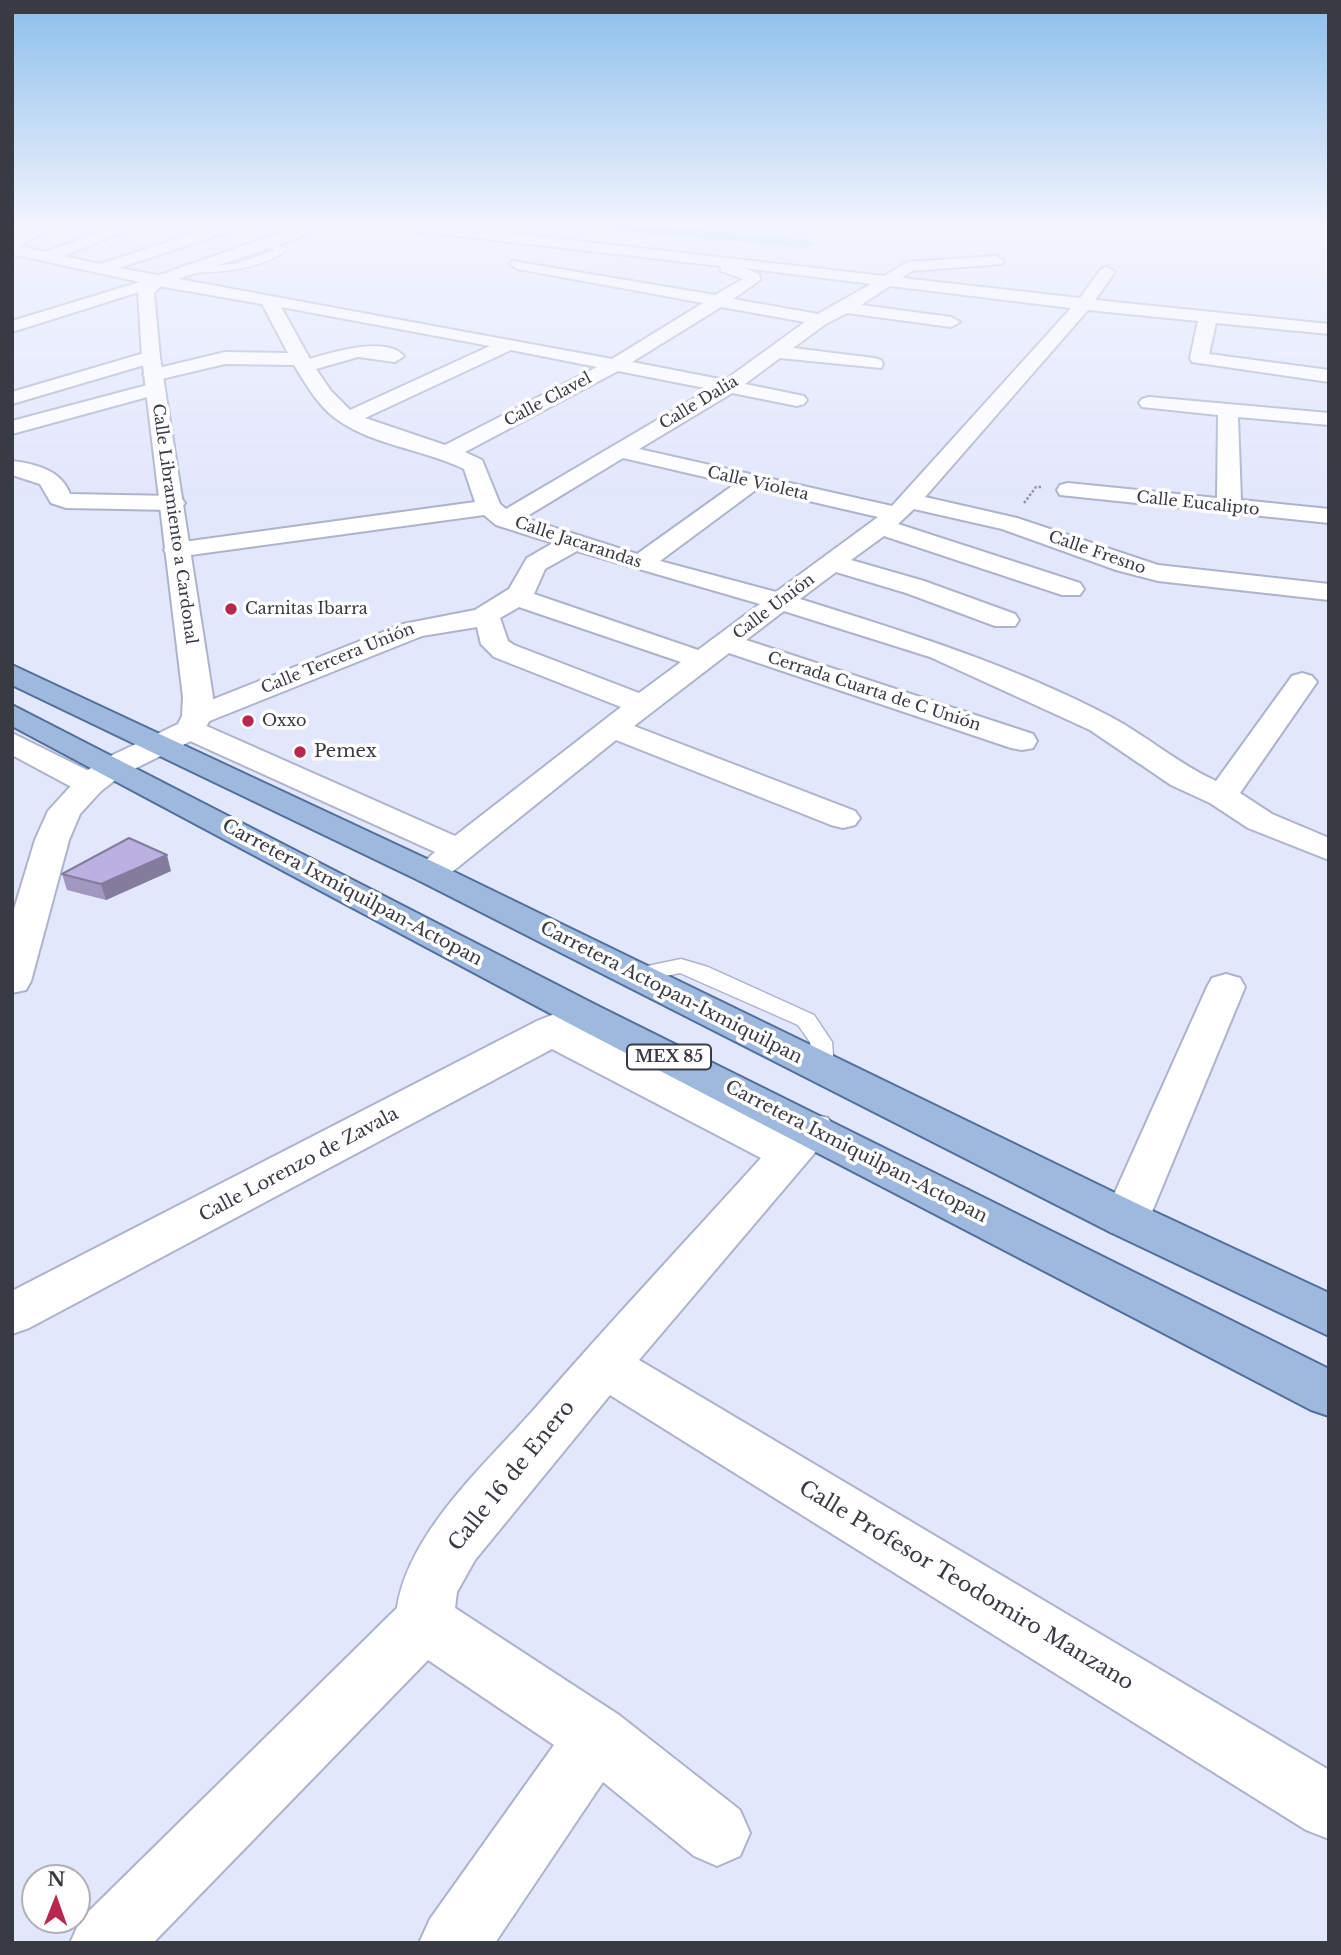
<!DOCTYPE html>
<html>
<head>
<meta charset="utf-8">
<style>
	body { margin:0 }
	#map { position:relative; width:1341px; height:1955px; overflow:hidden; background:#e3e7fc; font-family:"Libre Baskerville",serif }
	canvas { display:block }
	.frame { position:absolute; inset:0; border:14px solid #383a44; pointer-events:none }
	.north { position:absolute; left:21px; top:1864px; width:70px; height:70px; box-sizing:border-box; background:#fff; border:2px solid #afb0b4; border-radius:50%; rotate:1deg; font-size:19px; font-weight:700; line-height:28px; text-align:center; color:#383a44 }
	.north::after { content:''; display:block; margin:auto; width:24px; height:32px; background:#b8274f; clip-path:polygon(50% 0,100% 100%,50% 72%,0 100%) }
</style>
</head>
<body>
<div id="map">
<canvas width="1341" height="1955"></canvas>
<div class="frame"></div>
<div class="north">N</div>
</div>
<script>
const g = document.querySelector('canvas').getContext('2d');
g.lineJoin = 'round';
function fillPath(path, color) { g.fillStyle = color; g.fill(path, 'evenodd'); }
function stroke(path, color, width, dash) { g.strokeStyle = color; g.lineWidth = width; g.lineCap = dash ? 'butt' : 'round'; g.setLineDash(dash || []); g.stroke(path); }
function write(font, color, halo, rows, align = 'center') {
  g.font = font + ' "Libre Baskerville",serif'; g.lineWidth = 7; g.setLineDash([]); g.textBaseline = 'middle'; g.strokeStyle = halo; g.fillStyle = color; for (const [text, x, y, turn = 0] of rows) {
    g.save(); g.translate(x, y); g.rotate((+turn || 0) * Math.PI / 180); g.textAlign = isNaN(turn) ? turn : align; if (halo) g.strokeText(text, 0, 0); g.fillText(text, 0, 0); g.restore();
  }
}
const canal = new Path2D(`
	M592,225h51l164,15 7,4 -7,4 -208,-19z`);
const pathFar1 = new Path2D(`
	M827,234l5,-9`);
const path = new Path2D(`
	M1024,503l12,-16h6`);
const service = new Path2D(`
	M266,243l22,6c-27,21 -66,23 -99,24l-4,-3 53,-7 38,-13 -13,-3z
	M681,959l27,8 106,48 18,27 2,27 -3,6h-16l-5,-33 -12,-17 -118,-52 -45,9 -10,-7 3,-5z`);
const minor = new Path2D(`
	M39,225h18l-38,21 26,6 76,-27h21l-79,31 37,8 120,-39 82,2 5,1v6l-68,-6 -120,40 493,91 91,-56 -185,-34 -8,-5 2,-3 203,34 28,-16 -22,-8 -1,-5 -322,-37 -7,-4h47l446,51 24,-14 88,-6 8,5 -2,3 -90,7 -10,7 178,20 21,-29 6,-2 8,5 -20,28 234,24v10l-113,-11 -7,31 120,16v12l-137,-20 -2,-4 8,-37 -110,-11 -163,187 92,21 141,47 171,19v16l-171,-19 -42,-11 -114,-41 -88,-20 -16,15 182,59 4,6 -4,6h-18l-178,-59 -33,24 73,21 91,33 4,6 -4,6h-20l-89,-33 -70,-21 -36,27c106,33 212,66 311,118 36,19 67,47 105,64l76,-105 10,-3 10,3 5,6 -77,111 32,21 57,24v22l-81,-32 -38,-25 -39,-18 -81,-55 -160,-73 -146,-46 -38,29 287,94 4,7 -4,7 -11,2 -11,-2 -282,-95 -95,73 221,85 5,7 -5,7 -12,3 -12,-3 -215,-85 -174,140 -12,4 -12,-4 -6,-7 23,-21 -256,-116 -4,-6 4,-6 7,-2 -4,-6 4,-6 217,-86 72,-14 34,-21 18,-31 26,-15 -57,-18 -12,-10 -308,42 -9,-2 -3,-5 3,-5 9,-2 299,-41 -11,-33c-42,-21 -99,-24 -135,-56 -15,-14 -25,-32 -35,-48l-69,-1 -72,17 -10,-6 3,-4 79,-19 63,1 -26,-49 -104,-18 -146,46v-11l128,-39 -128,-28v-16zM744,268l120,15 7,1 -53,30 -85,-15 27,-19 -1,-6zM890,286l181,22 -179,198 -253,-57 93,-56 65,13 7,-2 3,-4 -3,-4 -59,-12 35,-26 101,10 2,-4 -2,-4 -7,-2 -81,-10 33,-24 21,-11 104,14 9,-5 -9,-5 -90,-12zM281,307l209,39 -140,64 -19,-19 -15,-22 42,-12 37,5 9,-6c-17,-20 -72,-4 -94,3zM721,307l84,15 -80,58 -93,-18zM511,350l86,17 -152,78 -80,-27zM618,371l92,18 -204,120 -6,-5 -18,-44 -17,-8zM623,458l112,26 -98,70 -113,-36zM757,489l121,28 -102,75 -116,-31zM577,551l183,53 -62,46 -164,-56 11,-25zM519,607l162,55 -42,31 -125,-48 -6,-4 -8,-23zM477,627l4,17 13,13 127,50 -166,129 -253,-112 220,-88z
	M151,351l9,6 -2,4 -146,43v-12z
	M155,383l7,2 3,4 -3,4 -150,41v-13z
	M1149,397l180,16v12l-91,-8 3,83 88,9v14l-269,-28 -3,-5 3,-5 8,-2 149,15 1,-83 -76,-8 -3,-4 3,-4z
	M12,461c24,3 49,9 58,33l103,2 8,2 4,5 -4,5 -8,2 -107,-2 -15,-5 -11,-19 -28,-9z
	M12,733l89,44 5,7 -5,7 -11,3 -11,-3 -67,-36z
	M1226,974l14,4 5,9 -96,232 -7,13 -16,5 -16,-5 -7,-13 104,-232 5,-9z
	M584,1002l14,4 6,9 -6,9 -13,7 200,101c14,-16 23,-20 43,-14l7,11 -196,231 690,410v69l-23,-9 -696,-435 -135,165 -18,32 -2,16 164,107 121,95 10,23 -10,23 -23,10 -23,-10 -91,-74 -108,161h-76l11,-24 124,-174 -126,-85 -275,283h-83l11,-24 316,-311c12,-77 90,-145 140,-202 73,-84 149,-165 224,-248l-209,-109 -523,279 -17,6v-43l525,-270z`);
const tertiary = new Path2D(`
	M303,225h18l-25,14 -133,45 -9,9 6,64 53,340 -1,19 -11,20 -79,39 -21,16 -21,23 -11,26 -38,141 -5,9 -14,3v-77l23,-76 13,-29 31,-34 21,-16 78,-37 4,-8 1,-19 -41,-340 -4,-65 13,-14z`);
const primary = new Path2D(`
	M12,665l430,201 700,340 187,87v43l-219,-104 -692,-352 -406,-195z
	M12,705l586,301 731,363v47l-18,-6 -741,-386 -558,-298z`);
const wall = new Path2D(`
	M171,871l-65,29 -39,-10 -5,-16z`);
const shadedWall = new Path2D(`
	M167,855l4,16 -65,29 -5,-16z`);
const building = new Path2D(`
	M129,838l38,17 -66,29 -39,-10z`);
const markers = [
	[231,609,7,"#b8274f"],
	[248,721,7,"#b8274f"],
	[300,752,7,"#b8274f"]
];
const farStreetnames = [
	["Calle Clavel",548,400,-28],
	["Calle Dalia",699,403,-31],
	["Calle Violeta",758,484,13],
	["Calle Eucalipto",1198,504,6],
	["Calle Libramiento a Cardonal",174,524,82],
	["Calle Jacarandas",578,543,18],
	["Calle Fresno",1097,553,19],
	["Calle Unión",774,607,-37],
	["Calle Tercera Unión",338,659,-22],
	["Cerrada Cuarta de C Unión",874,692,18]
];
const farPoinames = [
	["Carnitas Ibarra",245,609],
	["Oxxo",262,721]
];
const shields = [
	[669,1057,84]
];
const shieldNames = [
	["MEX 85",669,1057]
];
const poiNames = [
	["Pemex",314,752]
];
const streetNames = [
	["Carretera Ixmiquilpan-Actopan",352,893,28],
	["Carretera Actopan-Ixmiquilpan",671,993,27],
	["Carretera Ixmiquilpan-Actopan",856,1152,27],
	["Calle Lorenzo de Zavala",299,1165,-28]
];
const nearStreetnames = [
	["Calle 16 de Enero",512,1476,-51],
	["Calle Profesor Teodomiro Manzano",966,1586,31]
];
fillPath(canal, '#a0d0ef');
stroke(service, '#adb3cb', 3);
stroke(minor, '#adb3cb', 4);
stroke(tertiary, '#adb3cb', 4);
stroke(primary, '#516f9a', 4);
stroke(pathFar1, '#9093a2', 2, [2.5, 2]);
stroke(path, '#9093a2', 2.5, [2.5, 2]);
fillPath(service, '#fff');
fillPath(minor, '#fff');
fillPath(tertiary, '#fff');
fillPath(primary, '#9fb9de');
fillPath(wall, '#a198c1');
fillPath(shadedWall, '#837c9d');
fillPath(building, '#bbb1e0');
stroke(building, '#837c9d', 2);
const sky = g.createLinearGradient(0, 0, 0, 499);
sky.addColorStop(0, '#8bbfeb');
sky.addColorStop(0.45, '#f2f4fe');
sky.addColorStop(1, '#f2f4fe00');
g.fillStyle = sky;
g.fillRect(0, 0, 1341, 499);
for (const [x, y, r, color] of markers) { const dot = new Path2D(); dot.arc(x, y, r, 0, 2 * Math.PI); g.fillStyle = color; g.fill(dot); stroke(dot, '#fff', 2.5); }
write('16px', '#383a44', '#fff', farStreetnames);
write('16px', '#383a44', '#fff', farPoinames, 'left');
for (const [x, y, w] of shields) { const box = new Path2D(); box.roundRect(x - w / 2, y - 12.5, w, 25, 5); g.fillStyle = '#fff'; g.fill(box); stroke(box, '#383a44', 2); }
write('bold 16px', '#383a44', null, shieldNames);
write('18px', '#383a44', '#fff', poiNames, 'left');
write('18px', '#383a44', '#fff', streetNames);
write('21px', '#383a44', '#fff', nearStreetnames);
</script>
</body>
</html>
